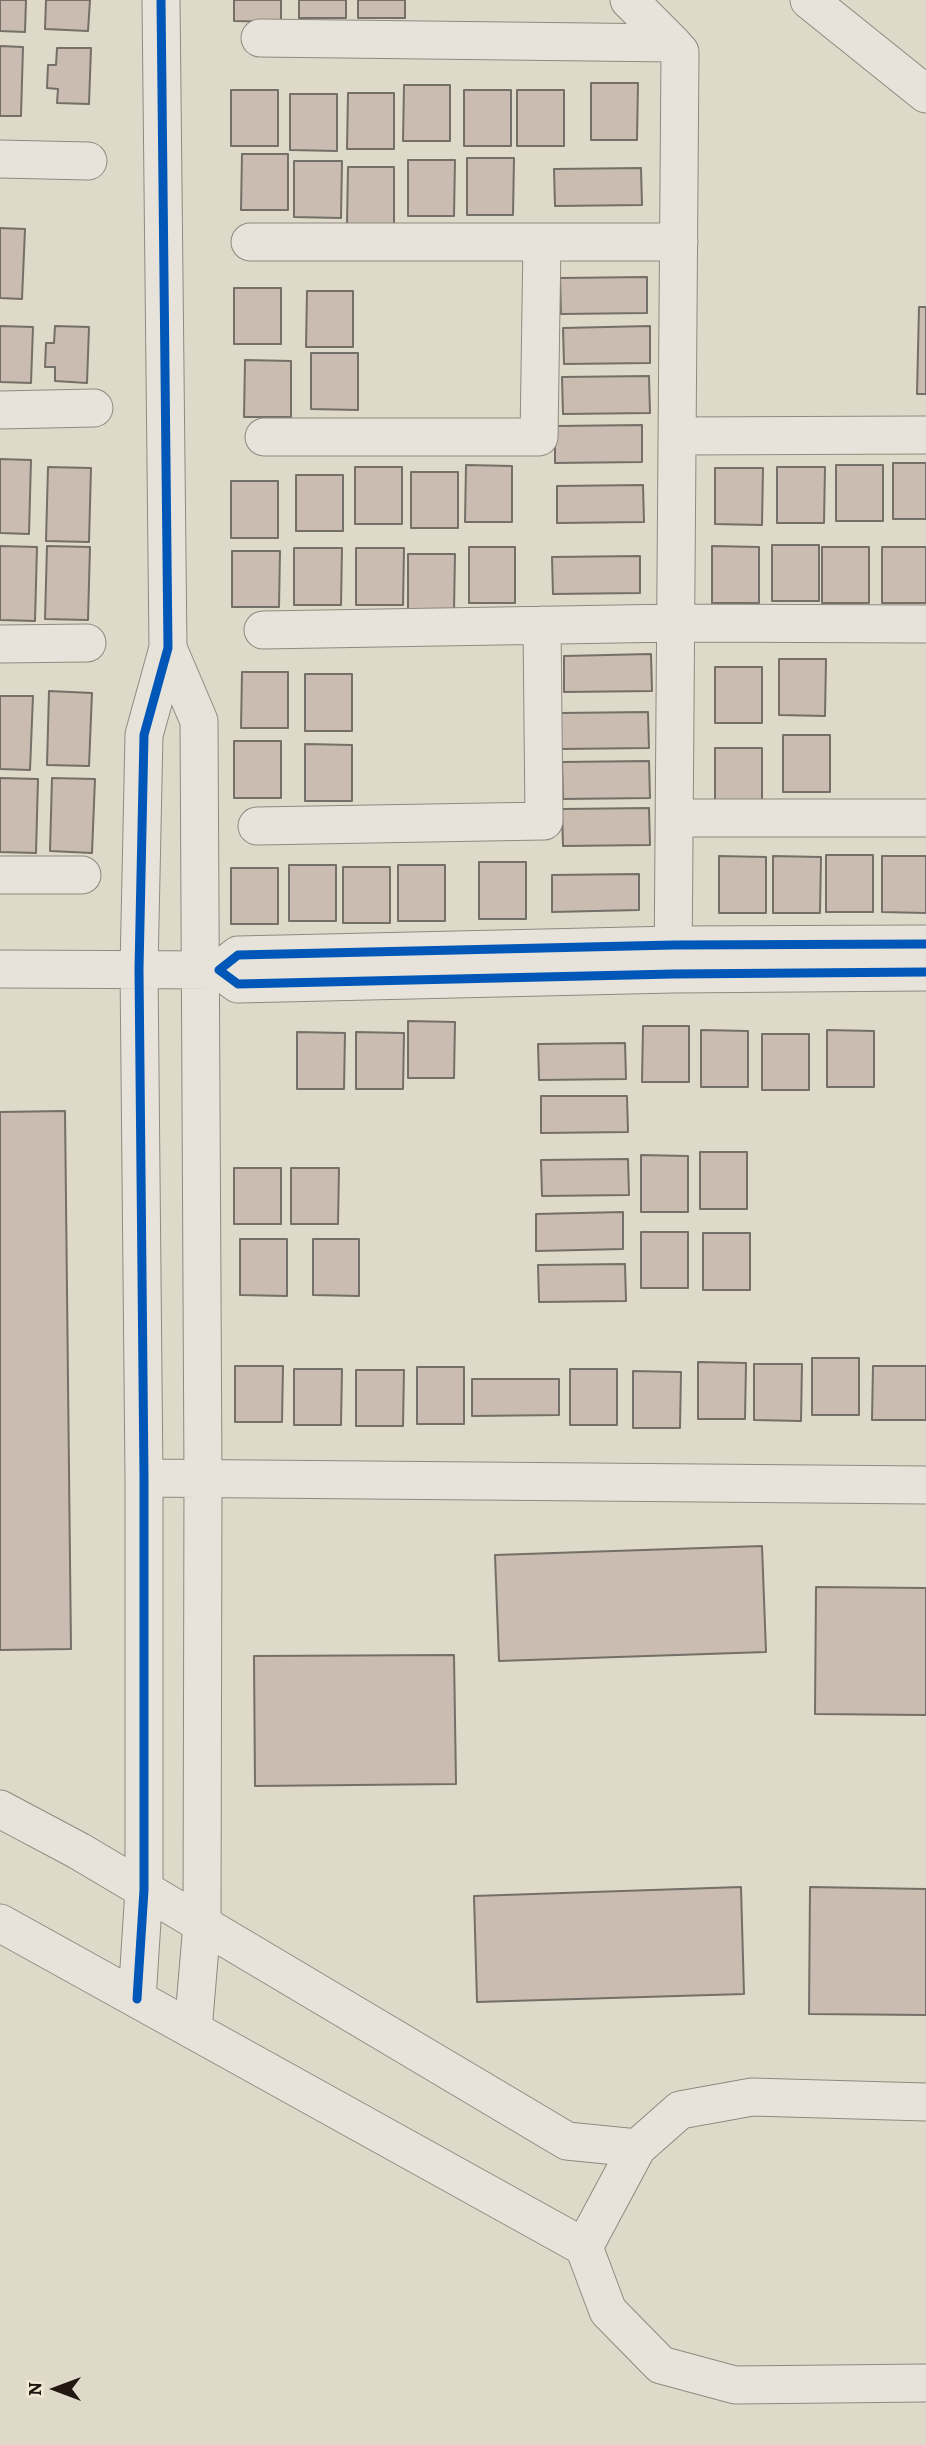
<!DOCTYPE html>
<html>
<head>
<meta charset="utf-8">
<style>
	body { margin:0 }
	#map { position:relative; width:926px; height:2445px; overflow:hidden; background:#dfd9c9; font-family:Alegreya,serif }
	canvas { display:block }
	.north { position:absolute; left:21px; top:2354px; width:70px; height:70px; -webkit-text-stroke:5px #f0e9d6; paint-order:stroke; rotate:270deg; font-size:19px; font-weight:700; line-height:28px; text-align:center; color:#231811 }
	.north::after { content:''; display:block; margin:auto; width:24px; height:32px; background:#231811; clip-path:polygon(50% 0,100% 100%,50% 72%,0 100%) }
</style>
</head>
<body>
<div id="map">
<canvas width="926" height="2445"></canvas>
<div class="north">N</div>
</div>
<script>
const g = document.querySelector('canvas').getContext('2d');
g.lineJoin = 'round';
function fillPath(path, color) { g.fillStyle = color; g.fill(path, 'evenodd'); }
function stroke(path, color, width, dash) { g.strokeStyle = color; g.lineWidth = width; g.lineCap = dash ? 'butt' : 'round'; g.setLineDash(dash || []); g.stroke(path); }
const building = new Path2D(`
	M0,0h26l-1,32 -25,-1z
	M46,0h44l-2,31 -43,-2z
	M234,0h47v22l-47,-1z
	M299,0h47v18h-47z
	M358,0h47v18h-47z
	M0,46l23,1 -2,69h-21z
	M57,48h34l-2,56 -32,-1 1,-14 -11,-1 1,-23h8z
	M591,83h47l-1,57h-46z
	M404,85h46v56h-47z
	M231,90h47v56h-47z
	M464,90h47v56h-47z
	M517,90h47v56h-47z
	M348,93h46v56h-47z
	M290,94h47v57l-47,-1z
	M242,154h46v56h-47z
	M467,158h47l-1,57h-46z
	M408,160h47l-1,56h-46z
	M294,161h48l-1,57 -47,-1z
	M348,167h46v57h-47z
	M641,168l1,37 -87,1 -1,-37z
	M0,228l25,1 -3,70 -22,-1z
	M647,277v36l-86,1 -1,-36z
	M234,288h47v56h-47z
	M307,291h46v56h-47z
	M919,307h7v87h-9z
	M0,326l33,1 -2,56 -31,-1z
	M55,326l34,1 -2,56 -32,-2v-14h-10l1,-24h8z
	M650,326v37l-86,1 -1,-36z
	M311,353h47v57l-47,-1z
	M245,360l46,1v56h-47z
	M649,376l1,37 -87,1 -1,-37z
	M642,425v37l-87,1v-37z
	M0,459l31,1 -2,74 -29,-1z
	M893,463h33v56h-33z
	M466,465l46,1v56h-47z
	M836,465h47v56h-47z
	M48,467l43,1 -2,74 -43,-1z
	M355,467h47v57h-47z
	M777,467h48l-1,56h-47z
	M715,468h48l-1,57 -47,-1z
	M411,472h47v56h-47z
	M296,475h47v56h-47z
	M231,481h47v57h-47z
	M643,485l1,37 -87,1v-37z
	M772,545h47v56h-47z
	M0,546l37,1 -2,74 -35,-1z
	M47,546l43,1 -2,73 -43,-1z
	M712,546l47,1v56h-47z
	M469,547h46v56h-46z
	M822,547h47v56h-47z
	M882,547h44v56h-44z
	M294,548h48l-1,57h-47z
	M356,548h48l-1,57h-47z
	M232,551h48l-1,56h-47z
	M408,554h47l-1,57 -46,-1z
	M640,556v37l-87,1 -1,-37z
	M651,654l1,37 -88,1v-36z
	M779,659h47l-1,57 -46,-1z
	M715,667h47v56h-47z
	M242,672h46v56h-47z
	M305,674h47v57h-47z
	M49,691l43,2 -3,73 -42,-1z
	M0,696h33l-3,74 -30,-1z
	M648,712l1,36 -88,1v-36z
	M783,735h47v57h-47z
	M234,741h47v57h-47z
	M305,744l47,1v56h-47z
	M715,748h47v56h-47z
	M649,761l1,37 -87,1 -1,-37z
	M0,778l38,1 -2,74 -36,-1z
	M52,778l43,1 -3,74 -42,-2z
	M649,808l1,37 -87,1 -1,-37z
	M826,855h47v57h-47z
	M719,856l47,1v56h-47z
	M773,856l48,1 -1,56h-47z
	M882,856h44v57l-44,-1z
	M479,862h47v57h-47z
	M289,865h47v56h-47z
	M398,865h47v56h-47z
	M343,867h47v56h-47z
	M231,868h47v56h-47z
	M639,874v36l-87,2v-37z
	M408,1021l47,1 -1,56h-46z
	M643,1026h46v56h-47z
	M701,1030l47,1v56h-47z
	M827,1030l47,1v56h-47z
	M297,1032l48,1 -1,56h-47z
	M356,1032l48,1 -1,56h-47z
	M762,1034h47v56h-47z
	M625,1043l1,36 -87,1 -1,-36z
	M541,1096h86l1,36 -87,1z
	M65,1111l6,538 -71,1v-538z
	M700,1152h47v57h-47z
	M641,1155l47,1v56h-47z
	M628,1159l1,36 -87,1 -1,-36z
	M234,1168h47v56h-47z
	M291,1168h48l-1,56h-47z
	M623,1212v37l-87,2v-37z
	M641,1232h47v56h-47z
	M703,1233h47v57h-47z
	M240,1239h47v57l-47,-1z
	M313,1239h46v57l-46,-1z
	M625,1264l1,37 -87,1 -1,-37z
	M812,1358h47v57h-47z
	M698,1362l48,1 -1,56h-47z
	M754,1364h48l-1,57 -47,-1z
	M235,1366h48l-1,56h-47z
	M873,1366h53v54h-54z
	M417,1367h47v57h-47z
	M294,1369h48l-1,56h-47z
	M570,1369h47v56h-47z
	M356,1370h48l-1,56h-47z
	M633,1371l48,1 -1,56h-47z
	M472,1379h87v36l-87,1z
	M762,1546l4,106 -267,9 -4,-106z
	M816,1587l110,1v127l-111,-1z
	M454,1655l2,129 -201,2 -1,-130z
	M741,1887l3,107 -267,8 -3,-106z
	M810,1887l116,2v126l-117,-1z`);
const minor = new Path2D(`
	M629,0l43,43
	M809,0l117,94
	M260,38l412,5 8,9 -7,918
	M0,159l88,2
	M250,242h429
	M0,410l94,-2
	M678,436l248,-1
	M264,437h275l3,-195
	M263,630l413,-7 250,1
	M0,644l87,-1
	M168,648l31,73 4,757 -1,446 -9,106
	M675,818h251
	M257,826l287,-5 -2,-196
	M0,875h82
	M926,944l-252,1 -436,10 -19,15 19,14 435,-10 253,-2
	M0,969l219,1
	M144,1478l782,7
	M0,1809l79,42 488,290 70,7
	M0,1923l584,324 24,64 53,54 74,20 191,-2
	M137,1999l7,-109v-412l-5,-509 5,-234 24,-87 -7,-648
	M584,2247l53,-99 43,-38 72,-13 174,5`);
const cycleway = new Path2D(`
	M926,944l-252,1 -436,10 -19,15 19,14 435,-10 253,-2
	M137,1999l7,-109v-412l-5,-509 5,-234 24,-87 -7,-648`);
fillPath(building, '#cbbcb1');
stroke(building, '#746f67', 2);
stroke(minor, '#8f8a80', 39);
stroke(minor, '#e7e3db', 37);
stroke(cycleway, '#0057b8', 9);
</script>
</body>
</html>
